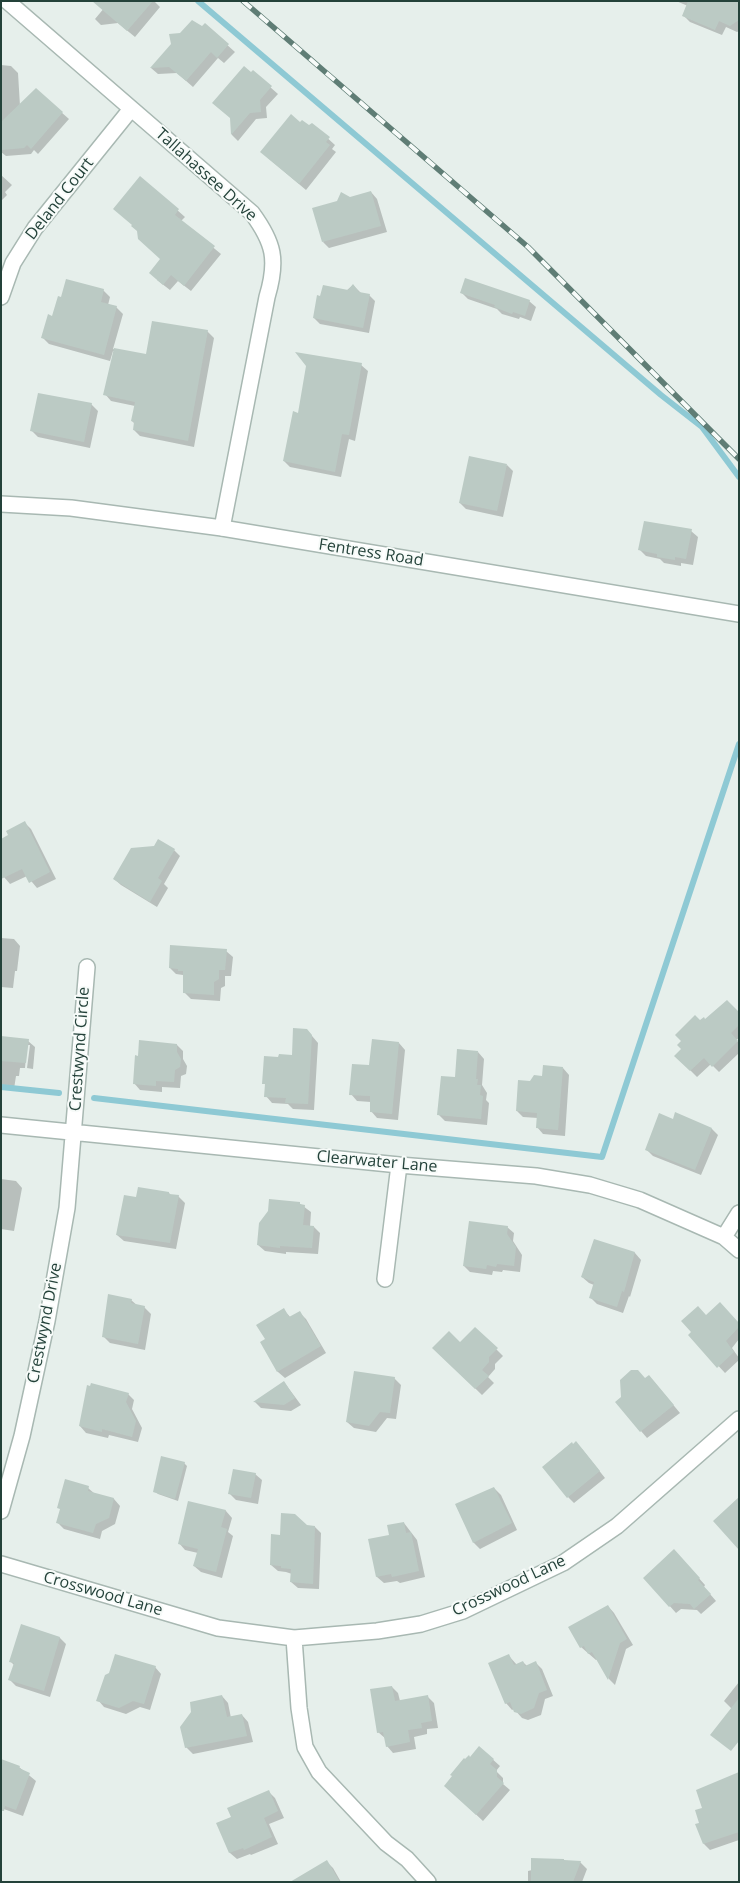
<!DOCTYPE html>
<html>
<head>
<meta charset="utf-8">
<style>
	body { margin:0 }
	#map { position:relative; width:740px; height:1883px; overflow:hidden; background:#e6efeb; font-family:"Open Sans",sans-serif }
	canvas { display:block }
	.frame { position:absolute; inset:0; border:2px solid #24423a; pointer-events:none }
</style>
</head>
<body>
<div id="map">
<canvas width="740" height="1883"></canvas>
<div class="frame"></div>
</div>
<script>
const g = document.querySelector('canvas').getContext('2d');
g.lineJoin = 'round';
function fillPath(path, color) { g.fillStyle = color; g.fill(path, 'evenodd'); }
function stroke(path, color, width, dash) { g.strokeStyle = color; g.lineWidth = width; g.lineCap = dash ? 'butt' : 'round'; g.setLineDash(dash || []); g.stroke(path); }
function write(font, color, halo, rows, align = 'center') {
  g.font = font + ' "Open Sans",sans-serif'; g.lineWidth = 4; g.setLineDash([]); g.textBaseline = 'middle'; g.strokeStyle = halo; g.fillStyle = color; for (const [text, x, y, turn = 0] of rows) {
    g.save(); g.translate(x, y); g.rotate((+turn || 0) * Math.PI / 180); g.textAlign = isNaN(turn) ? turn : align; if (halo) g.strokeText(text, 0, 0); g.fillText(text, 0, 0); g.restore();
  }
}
const shadow = new Path2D(`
	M110,1h44l6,6 -25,30 -17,-14 -17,2 -6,-6z
	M676,1h63v30l-2,1 -11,-5 -4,8 -32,-13 -6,-6 4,-10z
	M205,25l30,27 -11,11 -6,-5 -25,29 -16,-14 -19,1 -7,-6 30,-34 21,-6z
	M1,65l10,1 7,7 2,33 16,-16 33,29 -31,35 -4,-4 -3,4 -25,2 -5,-4z
	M253,72l25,22 -12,13 1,11 -11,1 -18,22 -6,-6 -1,-17z
	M300,124l10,3 2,-3 23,21 -3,4 4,3 -30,38 -38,-32z
	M1,175l11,10 -7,7 2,3 -6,6z
	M141,178l44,39 -4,4 40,33 -30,37 -13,-10 -8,9 -13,-10 5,-21z
	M371,192l6,7 10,33 -58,16 -6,-6 27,-44z
	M353,285l8,8 8,2 6,6 -6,32 -49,-9 -6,-6z
	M103,290l7,7 -2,8 8,2 7,7 -10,35 34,7 60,-25 7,7 -20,109 -54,-11 -6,-6 1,-6 -3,-3 3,-15 -24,-5 -6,-7 10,-43h-2l-3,10 -61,-17 -7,-7 11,-20z
	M461,292l68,9 7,6 -5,14 -11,-4 -1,2 -17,-5 -5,-5 -29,-10z
	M361,365l7,6 -13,70 -6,-2 -8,38 -51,-10 -6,-6 14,-47z
	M91,404l7,7 -8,37 -52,-11 -6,-6z
	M507,465l6,6 -10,46 -37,-8 -6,-6z
	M691,531l7,6 -5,28 -12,-2v3l-17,-3 -4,-4 -14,-3 -6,-6z
	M25,823l6,6 25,50 -19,9 -10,-12 -17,8 -6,-7z
	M174,850l6,6 -16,28 4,4 -11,19 -36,-22 -7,-6z
	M1,938l13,1 6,7 -3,25h-2l-2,17 -12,-1z
	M226,951l7,6 -2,19h-6v10l-4,2 -1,13 -29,-2 -7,-7 -1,-17 -7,-1 -6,-6z
	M739,1014v24l-3,2 3,3v10l-20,19 -8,-8 -14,13 -21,-21 6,-7 18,-27z
	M307,1030l11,13 -4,67 -21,-1 -5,-5 -16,-1 -6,-7v-10l-2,-3 29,-26z
	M1,1038l27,3 7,6 -2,22 -6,-1 3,-23h-3l-2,23h-5l-1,8h-3l-2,13 -13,-1z
	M399,1043l6,7 -7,70 -21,-2 -6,-7v-9l-14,-1 -6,-7 19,-27z
	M177,1045l6,6v8l4,7 -1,8 -5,2 -1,12 -18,-1v5l-22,-2 -6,-7z
	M478,1052l6,7 -2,26 5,8 -1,7 3,3 -2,22 -42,-4 -7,-7 18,-36z
	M563,1068l6,7 -4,61 -22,-2 -6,-7 1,-9 -15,-1 -6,-6 14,-29z
	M673,1120l39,9 6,6 -17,40 -48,-19 -7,-7z
	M1,1179l15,2 6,7 -8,43 -13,-2z
	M169,1193l2,2 7,1 7,7 -9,46 -52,-8 -7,-6z
	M299,1203l12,9 -1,15h4l6,6 -2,21 -32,-2v2l-21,-3 -7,-6z
	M507,1227l7,6 -1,8 9,14 -2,17 -17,-2 -1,2 -9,-1 -1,4 -22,-3 -6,-6z
	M594,1241l41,12 6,7 -11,37 -1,-1 -6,17 -26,-9 -7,-7 4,-12 -5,-2 -7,-6z
	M131,1300l7,6 6,1 7,7 -6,36 -35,-7 -6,-6z
	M284,1310l7,8 9,-5 6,6 20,34 -41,25 -7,-6 -16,-30 5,-3z
	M706,1316l33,8v15l-7,9 7,10v2l-14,13 -35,-38z
	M475,1328l28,28 -8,8v5l-7,8 6,6 -12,12 -48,-47 26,-4z
	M394,1378l7,7 -5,34 -9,-1 -11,14 -22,-4 -7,-6z
	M645,1380l10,3 25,30 -33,25 -6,-7z
	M284,1382l17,23 -10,6 -30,-3 -6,-6z
	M128,1394l6,6 -2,9 10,19 -4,14 -29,-7 -1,3 -22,-5 -6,-7z
	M582,1449l23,29 -31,25 -6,-6z
	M184,1463l3,3 -9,35 -20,-7 -3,-3z
	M255,1474l7,6 -4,24 -22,-4 -6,-6z
	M88,1488l7,6 19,5 6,7 -5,18 -13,7 -2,8 -36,-10 -7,-7 4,-12z
	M494,1488l7,7 16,35 -37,19 -6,-6 -18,-38z
	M189,1502l37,9 6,7 -4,14 5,4 -11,42 -21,-6 -7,-6 4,-13 -13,-3 -6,-7z
	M404,1523l13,17 8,37 -25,6 -3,-2 -13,2 -7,-6 -7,-37 20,-4z
	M307,1527h8l6,6 -2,56 -21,-1 -7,-6 1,-8 -6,-2 -8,-1 -7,-6 10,-29z
	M680,1557l25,28 -1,2 12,14 -15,13 -4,-4 -16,-1 -5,4 -31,-35z
	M608,1606l6,7 19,32 -7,4 -11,36 -6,-6 -11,-20 -2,1 -15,-13z
	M22,1626l38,12 6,6 -16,53 -34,-11 -6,-6 4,-15 -4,-4z
	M509,1656l8,9 6,-3 4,4 9,-3 6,6 11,27 -8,3 -4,16 -13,5 -6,-2 -8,-9 -2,1 -6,-7z
	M155,1667l6,7 -11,36 -10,-3 -14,7 -22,-7 -6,-7 10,-23z
	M739,1682v58l-7,-31 -8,-8z
	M392,1687l6,6 2,8 27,-5 7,7 4,25 -11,1v5l-13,3 2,12 -23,4 -6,-7 -1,-7 -8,-7z
	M222,1696l6,7 3,15 11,-3 6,7 5,20 -60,12 -7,-7z
	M480,1748l20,18 -4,5 7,7v6l7,6 -27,31 -31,-29 18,-33z
	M19,1767l17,14 -13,35 -22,-8z
	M739,1778v62l-29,10 -6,-6 -3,-20 2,-15z
	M268,1791l7,7 9,20 -15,6 9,20 -27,11 -1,-1 -13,5 -7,-6 -12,-29 14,-7z
	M327,1862l6,6 8,14h-50z
	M565,1862h15l7,7 -5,13h-66l12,-1v-10z`);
const stream = new Path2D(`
	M198,1l463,394 41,32 37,50
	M1,1087l58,6
	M94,1098l508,59 137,-413`);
const building = new Path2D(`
	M92,1h61l-26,30z
	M688,1h51v19l-9,6 -11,-5 -4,9 -33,-14z
	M192,20l10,6 3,-3 24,21 -12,14 -6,-6 -25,29 -17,-14 -19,1 21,-24 -2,-10 11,-1z
	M244,66l7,6 2,-2 19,16 -12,14 1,12 -11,1 -19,22 -1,-17 -18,-15z
	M36,88l27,24 -32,37 -4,-4 -3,3 -23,2v-28z
	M291,114l9,8 2,-2 7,5 3,-2 18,14 -4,5 4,3 -31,39 -39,-32z
	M140,176l39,33 -4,6 40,31 -31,40 -13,-11 -8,10 -14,-12 11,-14 -22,-20 -1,-8 -6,-5 1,-1 -19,-16z
	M371,191l10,35 -59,16 -10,-34 25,-7 4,-9 9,5z
	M465,278l65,22 -5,16 -12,-4 -1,2 -18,-7 1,-2 -35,-12z
	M66,279l38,10 -3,13 16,4 -13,49 -63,-17 7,-24 4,2 6,-20 3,1z
	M353,284l6,8 11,2 -7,34 -50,-10 4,-23 3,1 3,-11 25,5z
	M152,321l56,9 -20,111 -55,-11 1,-8 -3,-1 4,-19 -32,-7 11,-47 32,6z
	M295,352l67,11 -13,72 -7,-1 -7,38 -52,-11 10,-50 5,2 8,-47z
	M38,393l54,10 -8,39 -54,-11z
	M469,456l38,8 -10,47 -38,-8z
	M644,521l48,8 -6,30 -11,-2v3l-18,-3v-3l-19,-4z
	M25,821l25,51 -21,11 -7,-14 -21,10v-40l7,-4 -2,-4z
	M158,839l17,10 -17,29 4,3 -12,21 -37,-23 18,-31 23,-2z
	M170,945l57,4 -2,21h-6v9l-5,3v13l-31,-2v-22h-5v-2l-9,-1z
	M727,1000l12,12v13l-8,8 7,8 -26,26 -8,-9 -14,13 -16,-15 7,-7 -4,-4 4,-4 -6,-6 20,-20 5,5 4,-3 1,2z
	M293,1028l14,1 5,6 -4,69 -23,-1 1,-5 -22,-1 1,-13h-3l2,-28 14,1 1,-3 13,1z
	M1,1036l28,3 -3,24 -25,-2z
	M372,1039l27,3 -7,72 -22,-2v-16l-21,-1 3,-31 17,1z
	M139,1040l38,4v8l4,7 -1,8 -5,3 -1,12 -18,-1v5l-23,-2 2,-29 3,1z
	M457,1049l21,2 -2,28h2l-1,6h4l-1,10 3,1 -2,23 -44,-4 4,-39 14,1z
	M543,1065l20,2 -5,63 -22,-2 1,-15 -21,-2 2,-31 12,1 4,-6 8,1z
	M675,1112l37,16 -17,42 -50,-20 14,-37 14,6z
	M138,1187l31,5v2l10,1 -9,48 -54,-8 8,-40 12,2z
	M269,1199l31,3v2l5,1 -2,20 11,1 -2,22 -32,-2v2l-23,-3 2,-22 9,-12z
	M469,1221l39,5 -1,8 9,13 -2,19 -17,-2 -1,3 -9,-2 -1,4 -23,-3z
	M594,1239l41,13 -11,40 -2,-1 -5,16 -28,-9 5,-16 -13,-5z
	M108,1294l24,5 -1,4 14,3 -7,38 -36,-7z
	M720,1302l19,21v4l-13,14 8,11 -17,16 -29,-33 3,-3 -10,-11 17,-15 8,9z
	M284,1308l5,9 11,-6 21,35 -44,26 -17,-30 5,-3 -9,-14z
	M475,1327l23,21 -9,9v5l-7,8 7,6 -14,13 -43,-41 17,-17 11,11z
	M631,1370h7l7,8 4,-3 25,30 -34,27 -25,-30 6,-5 -1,-17z
	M354,1371l41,6 -5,36 -10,-1 -11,14 -23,-4z
	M284,1381l11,17 -11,7 -31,-3z
	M91,1383l38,10 -3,9 10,19 -4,16 -30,-8v3l-23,-6 8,-41 3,1z
	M576,1441l24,30 -33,27 -25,-31 30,-25 1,2z
	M161,1456l24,6 -10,37 -22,-7z
	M233,1469l23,4 -5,25 -23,-4z
	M65,1479l24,7 -1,5 26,7 -5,20 -13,6 -3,9 -37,-10 4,-14 -3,-1z
	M494,1487l18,36 -39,20 -18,-39z
	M739,1497v53l-26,-29z
	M188,1501l38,9 -5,17 6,2 -11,43 -23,-6 5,-17 -20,-5z
	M281,1513l14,1 12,11 8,1 -2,58 -23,-2 1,-13 -10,-1v-2l-11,-1 1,-31 9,1z
	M404,1522l2,11 5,-1 8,39 -27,6 -1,-3 -15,3 -8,-38 21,-4 -2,-10z
	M674,1549l26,29 -2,2 13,14 -17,15 -4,-5 -16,-1 -5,4 -26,-29z
	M608,1605l19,34 -7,4 -12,37 -16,-28 -4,2 -4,-8 -4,2 -12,-21z
	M21,1624l39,13 -16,54 -36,-11 6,-17 -5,-1z
	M115,1654l41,12 -12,38 -11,-3 -14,7 -23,-7 9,-26 4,-2z
	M509,1654l5,11 9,-4 2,5 11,-5 11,29 -8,3 -5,15 -13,6 -7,-2 -4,-10 -5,2 -17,-41z
	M392,1686l3,15 33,-6 4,26 -11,2 1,5 -14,2 2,12 -24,5 -3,-15 -6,1 -7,-44z
	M222,1695l5,22 15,-3 5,22 -62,12 -5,-21 11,-15 -1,-10z
	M739,1698v43l-8,10 -21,-16z
	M479,1746l15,13 -4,5 7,6v7l7,6 -28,32 -32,-29 8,-10 -2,-1 14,-17 1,1 4,-4 1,2z
	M1,1759l19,7 -1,2 11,5 -14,37 -11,-4 -1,5h-3z
	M739,1772v60l-36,12 -8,-20 4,-1 -4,-13 7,-2 -6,-18z
	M269,1790l9,21 -14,7 8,19 -28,13 -1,-2 -14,5 -13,-30 15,-6 -4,-9z
	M531,1858l33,1v1l17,1 -8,21h-42z
	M327,1860l13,22h-50z`);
const minor = new Path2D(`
	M7,1l245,212c22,30 26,47 15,84l-45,231
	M1,297l12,-34 22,-35 96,-119
	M1,1125l398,40 137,11 54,9 50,15 84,37 15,13
	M724,1237l15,-24
	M385,1279l14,-114
	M1,1511l21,-75 25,-115 20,-113 20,-241
	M1,1564l217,64 76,10 83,-7 44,-7 42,-13 100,-48 54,-37 122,-107
	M294,1638l5,70 6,39 14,25 67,71 21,16 21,23`);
const tertiary = new Path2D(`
	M1,504l70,4 151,20 517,86`);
const rail = new Path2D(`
	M243,1l285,246 211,212`);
const streetNames = [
	["Tallahassee Drive",206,175,42],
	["Deland Court",60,199,-52],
	["Fentress Road",371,553,9],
	["Crestwynd Circle",80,1049,-86],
	["Clearwater Lane",377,1162,5],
	["Crestwynd Drive",45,1323,-79],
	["Crosswood Lane",509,1586,-25],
	["Crosswood Lane",103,1594,16]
];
fillPath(shadow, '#0003');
stroke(stream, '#8ec9d4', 6);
fillPath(building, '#bbcac4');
stroke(minor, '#a8b8b2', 18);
stroke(tertiary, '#a8b8b2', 18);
stroke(minor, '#fff', 15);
stroke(tertiary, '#fff', 15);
stroke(rail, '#5f7d75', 5.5);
stroke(rail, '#f7fbf9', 4, [11]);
write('16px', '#24423a', '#f7fbf9', streetNames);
</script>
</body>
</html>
